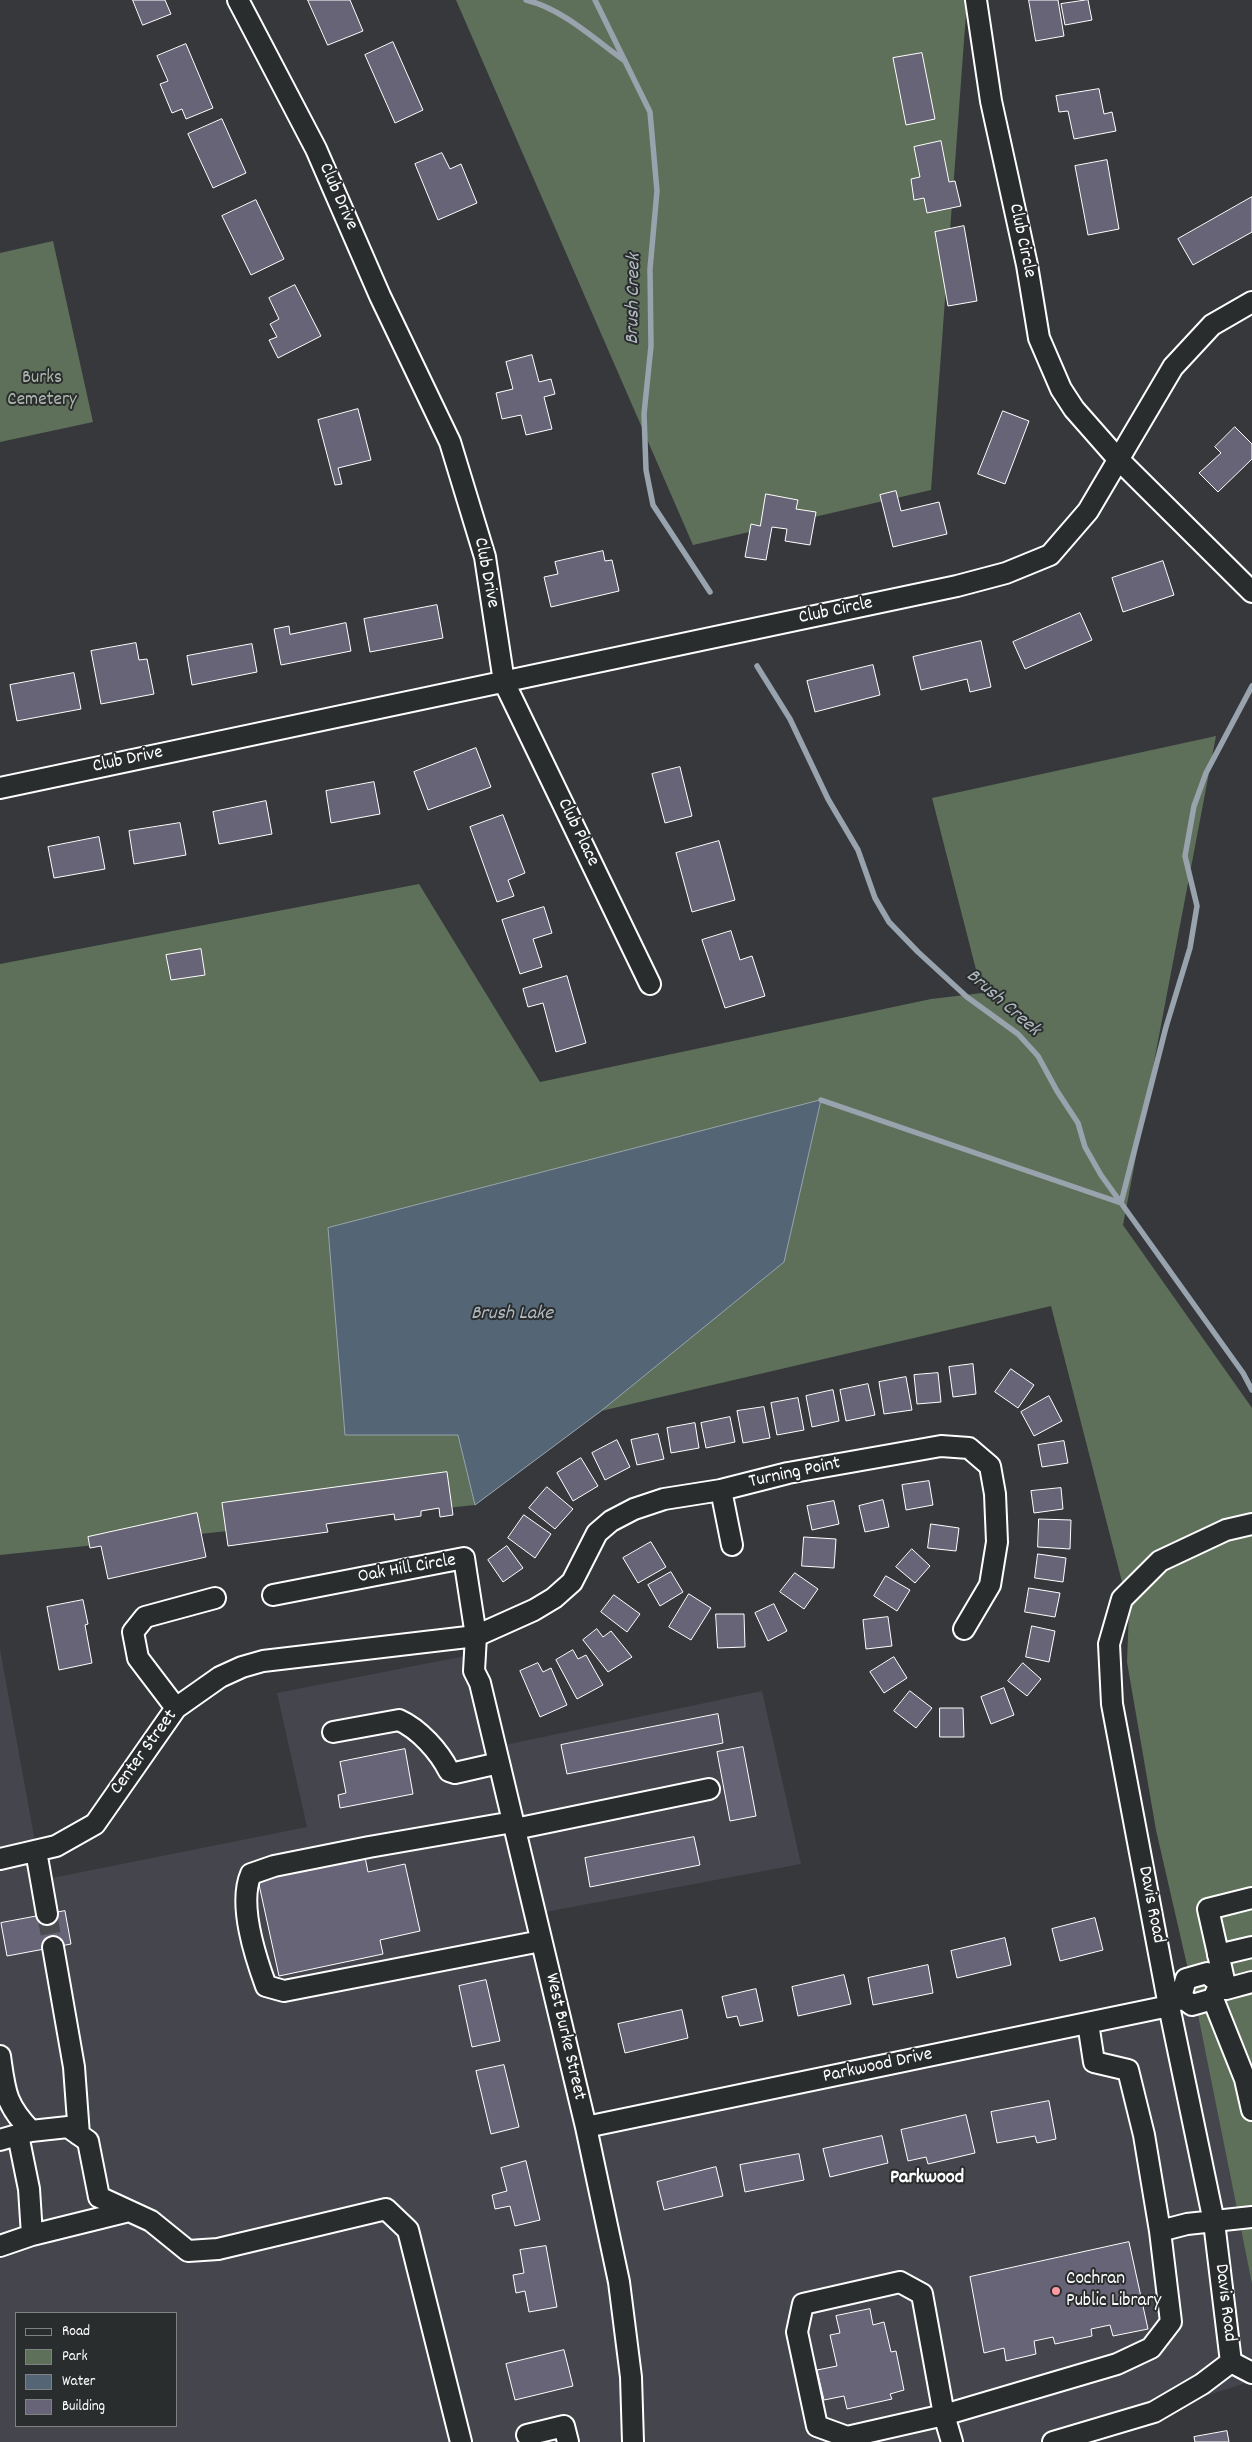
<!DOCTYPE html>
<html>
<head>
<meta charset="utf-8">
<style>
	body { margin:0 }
	#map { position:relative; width:1252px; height:2442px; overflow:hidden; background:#36383c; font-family:Dekko,sans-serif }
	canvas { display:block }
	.legend { position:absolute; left:15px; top:2312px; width:162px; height:115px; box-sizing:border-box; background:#2a2d2e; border:1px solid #7f8182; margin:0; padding:6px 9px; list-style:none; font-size:15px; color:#fff }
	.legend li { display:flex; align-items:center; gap:10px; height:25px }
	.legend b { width:25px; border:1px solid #7f8182 }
</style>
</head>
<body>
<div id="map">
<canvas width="1252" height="2442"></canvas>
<ul class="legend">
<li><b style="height:6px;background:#2a2d2e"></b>Road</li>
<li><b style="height:14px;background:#5e7059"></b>Park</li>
<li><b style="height:14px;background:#546676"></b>Water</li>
<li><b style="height:14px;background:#666476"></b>Building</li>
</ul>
</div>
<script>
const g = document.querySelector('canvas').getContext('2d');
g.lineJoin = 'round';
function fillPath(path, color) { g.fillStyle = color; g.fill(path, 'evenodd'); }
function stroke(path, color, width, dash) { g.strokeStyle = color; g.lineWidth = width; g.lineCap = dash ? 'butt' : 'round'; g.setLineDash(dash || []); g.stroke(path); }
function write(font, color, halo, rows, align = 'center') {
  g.font = font + ' Dekko,sans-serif'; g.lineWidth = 4; g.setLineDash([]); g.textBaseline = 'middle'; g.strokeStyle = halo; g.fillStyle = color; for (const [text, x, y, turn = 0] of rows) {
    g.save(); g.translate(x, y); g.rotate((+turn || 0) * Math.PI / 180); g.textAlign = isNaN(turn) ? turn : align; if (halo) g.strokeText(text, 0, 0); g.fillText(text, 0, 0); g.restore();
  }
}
const built = new Path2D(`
	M0,1649l42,231 265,-53 -30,-134 198,-39 20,93 267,-56 39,173 -261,49 46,219 609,-132 57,284v97l-191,61h-1061zM16,2313h160v113h-160z`);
const green = new Path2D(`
	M456,0h511l-36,490 -238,55z
	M53,241l40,181 -93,20v-189z
	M1216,736l-93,489 129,183v109l-36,7 -46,45 56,-39 26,-6v760l-57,-284 -39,-170 -29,-168 2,-53 -78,-303 -450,105 -126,94 -475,50v-591l419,-80 121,198 391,-83 51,-6 -50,-195z`);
const water = new Path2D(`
	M821,1100l-37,162 -183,149 -126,94 -17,-70h-113l-17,-207z`);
const stream = new Path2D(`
	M526,0c37,9 68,39 99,61
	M595,0l55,112 7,79 -7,78 1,77 -7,68 2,56 7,35 57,87
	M757,666l33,53 38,80 30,51 17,48 14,24 29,30 49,45 51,37 20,22 19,35 21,32 7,24 16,28 142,198 9,17
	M821,1100l300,103
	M1121,1203l45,-176 24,-79 7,-42 -12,-50 9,-50 12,-33 46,-87`);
const building = new Path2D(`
	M133,0h32l6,14 -28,11z
	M308,0h42l13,31 -35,14z
	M1029,0h29l6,36 -28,5z
	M1088,0l4,20 -27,5 -4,-21z
	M393,42l30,68 -28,13 -30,-68z
	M186,44l27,64 -27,11 -4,-10 -10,4 -12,-29 8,-3 -11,-25z
	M922,53l13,66 -29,6 -13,-67z
	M1099,89l5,25 8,-2 4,19 -42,8 -6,-28 -9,1 -3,-16z
	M222,119l24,54 -33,15 -25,-54z
	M941,141l8,41 6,-1 6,25 -34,7 -3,-15 -10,2 -3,-21 9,-2 -6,-30z
	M442,153l8,16 11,-5 16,39 -39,17 -23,-56z
	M1107,160l12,69 -31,6 -13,-69z
	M1252,197v35l-59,33 -15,-26z
	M256,200l28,59 -33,16 -29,-59z
	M964,226l13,75 -29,5 -13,-74z
	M295,285l26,51 -43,22 -9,-18 8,-3 -7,-13 9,-5 -10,-21z
	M532,355l7,27 12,-3 4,15 -11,3 8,32 -26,6 -5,-20 -19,4 -6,-26 17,-4 -7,-27z
	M358,409l13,51 -33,8 4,16 -7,1 -17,-65z
	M1003,411l26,10 -24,63 -27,-10z
	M1235,427l17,17v15l-34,33 -19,-19 22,-20 -6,-6z
	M896,491l5,20 38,-9 8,32 -54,13 -13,-52z
	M766,494l32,6 -2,9 20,3 -6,33 -25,-4 2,-12 -15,-2 -6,33 -21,-3 6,-33 9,2z
	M603,551l2,10 7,-1 7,31 -68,16 -7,-30 14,-3 -3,-12z
	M1163,561l11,34 -51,17 -11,-34z
	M437,605l6,33 -73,14 -6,-33z
	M1080,613l12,27 -67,29 -12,-27z
	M346,623l5,28 -70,14 -7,-36 15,-3 1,8z
	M981,641l10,46 -21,5 -3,-13 -46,11 -8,-33z
	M136,643l3,17 8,-1 7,35 -53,10 -10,-53z
	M252,644l5,28 -65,13 -5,-29z
	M873,665l7,30 -65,17 -8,-31z
	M74,673l7,36 -64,12 -7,-36z
	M476,748l15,39 -63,23 -14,-38z
	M680,767l12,49 -27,7 -13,-49z
	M374,782l6,32 -49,9 -5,-32z
	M266,801l6,33 -53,10 -6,-32z
	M503,815l22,58 -17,7 6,16 -17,6 -27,-75z
	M180,823l6,32 -52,9 -5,-33z
	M99,837l6,32 -51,9 -6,-31z
	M719,841l16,59 -43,12 -16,-59z
	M544,907l8,26 -19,6 9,28 -22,7 -18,-54z
	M731,931l9,29 12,-4 13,40 -40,12 -23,-68z
	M201,949l4,26 -34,5 -5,-25z
	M567,976l19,67 -30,9 -13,-49 -15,4 -5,-18z
	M973,1364l3,30 -23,3 -4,-30z
	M1011,1369l23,16 -16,23 -23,-16z
	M938,1373l3,29 -24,2 -3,-29z
	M906,1377l6,33 -28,4 -5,-32z
	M868,1384l7,31 -29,6 -6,-31z
	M833,1390l6,31 -27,6 -6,-31z
	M1049,1396l13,25 -28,15 -13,-24z
	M798,1398l6,32 -27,5 -6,-32z
	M764,1407l6,31 -27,5 -6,-32z
	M730,1417l5,25 -29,6 -5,-25z
	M695,1423l4,25 -28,5 -4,-25z
	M658,1434l6,25 -27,6 -6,-25z
	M617,1440l13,27 -25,13 -13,-27z
	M1064,1441l4,22 -26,4 -4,-22z
	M581,1458l17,28 -25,15 -16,-28z
	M447,1472l6,43 -13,2 -1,-9 -18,3v5l-26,4 -1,-6 -68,10 2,8 -100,14 -6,-43z
	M929,1481l4,24 -27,5 -4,-25z
	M547,1487l26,22 -18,20 -26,-21z
	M1061,1488l2,21 -29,4 -3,-22z
	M883,1500l6,27 -24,5 -6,-26z
	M834,1501l5,23 -27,6 -5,-24z
	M197,1513l9,44 -98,22 -7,-33 -11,2 -2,-11z
	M524,1515l27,19 -16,24 -27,-20z
	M1039,1519l32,1 -1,29 -32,-2z
	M931,1524l28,4 -3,23 -28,-3z
	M804,1537l32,2 -2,29 -32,-2z
	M651,1542l15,25 -28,16 -15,-25z
	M507,1546l16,22 -20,14 -15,-22z
	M912,1549l18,17 -15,17 -19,-16z
	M1038,1554l28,4 -3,24 -28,-4z
	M671,1572l12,20 -23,14 -12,-21z
	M795,1573l23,16 -14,20 -24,-17z
	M886,1576l24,14 -13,21 -23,-15z
	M1029,1588l31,5 -5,24 -30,-5z
	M689,1594l22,14 -20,32 -22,-13z
	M614,1595l26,19 -13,18 -26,-20z
	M83,1600l5,24 -3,1 7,38 -33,7 -12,-63z
	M774,1604l13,27 -19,10 -13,-28z
	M716,1614h28l1,33 -27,1z
	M888,1617l4,29 -26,3 -3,-29z
	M1032,1626l23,5 -6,31 -23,-5z
	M597,1629l6,8 8,-6 21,26 -24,15 -25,-32z
	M573,1650l5,9 8,-4 17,30 -26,14 -21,-39z
	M894,1657l13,21 -23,15 -14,-21z
	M538,1663l5,9 8,-4 16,37 -27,12 -20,-46z
	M1023,1663l18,16 -14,17 -19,-15z
	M1004,1688l10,27 -23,9 -10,-27z
	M910,1691l22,17 -16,20 -22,-17z
	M940,1708h23l1,29h-24z
	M718,1714l5,29 -156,31 -6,-29z
	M743,1747l13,69 -26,5 -13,-69z
	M405,1749l8,45 -73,14 -2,-13 8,-2 -6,-31z
	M694,1837l6,28 -110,22 -5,-29z
	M365,1857l3,15 37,-8 15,67 -40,9 3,14 -104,22 -21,-96z
	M65,1911l6,33 -64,12 -6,-33z
	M1095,1918l8,32 -43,11 -8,-32z
	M1005,1938l6,27 -54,13 -6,-27z
	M928,1965l5,28 -60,12 -5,-27z
	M844,1975l7,29 -53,12 -6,-29z
	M486,1980l14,61 -28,6 -13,-61z
	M756,1989l7,32 -23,5 -3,-10 -10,2 -5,-21z
	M682,2010l6,28 -63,15 -7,-29z
	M504,2065l15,62 -28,7 -15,-63z
	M1049,2101l7,38 -19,4 -2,-7 -38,7 -6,-31z
	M966,2115l9,38 -47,11 -2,-7 -18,4 -7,-31z
	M882,2136l6,27 -58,14 -7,-28z
	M799,2154l5,26 -59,12 -5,-27z
	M526,2161l14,59 -25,6 -5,-20 -15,3 -3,-14 15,-4 -6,-23z
	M716,2167l7,29 -59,14 -7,-28z
	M1129,2242l19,87 -35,7 -3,-11 -19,4 1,7 -37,8 -2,-7 -19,4 2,13 -30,7 -2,-13 -20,5 -14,-76z
	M546,2246l11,61 -28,5 -4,-21 -9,2 -3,-18 11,-2 -4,-23z
	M870,2309l3,16 11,-3 7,30 5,-1 8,39 -14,4 2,5 -45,10 -3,-13 -20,4 -7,-30 20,-4 -7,-31 10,-2 -4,-17z
	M564,2350l9,36 -58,14 -9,-36z
	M1227,2431l2,11h-34l-1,-5z`);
const minorTunnel = new Path2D(`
	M47,1914l6,33`);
const minor = new Path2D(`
	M238,0l78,149 64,147 70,146 35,115 19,125 146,302
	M976,0l15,101 36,164 12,73 22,51 13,20 44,50 134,133
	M0,788l957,-202 49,-13 44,-18 38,-44 85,-144 39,-42 40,-23
	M721,1490l11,55
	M273,1595l191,-37 12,78 -2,35 6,12 106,444 33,155 12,95 2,65
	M176,1708l-38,-50 -5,-26 12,-15 70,-19
	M333,1732l66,-12c20,9 40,31 50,51l6,2 44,-10
	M513,1822l-144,25 -95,19 -23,8c-13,30 4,82 15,112l18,5 257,-50
	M515,1829l194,-40
	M36,1851l11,63
	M0,1859l56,-13 39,-22 81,-116 44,-31 22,-10 21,-6 213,-25 58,-26 20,-12 18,-16 25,-49 14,-12 23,-12 30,-10 57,-9 67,-17 153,-27 28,2 21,18 5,28 2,48 -7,43 -26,44
	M1252,1898l-44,11 18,80 26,-7
	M53,1947l21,120 5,68
	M1218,1955l34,-8
	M1225,1983l-5,1 -7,15 32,80 7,31
	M1181,1997l11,8 21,-6
	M1088,2023l6,39 34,8 16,65 16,96
	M0,2056c5,35 5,48 31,75
	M586,2127l583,-121 12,-9 5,-18 21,-6 13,11
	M18,2135l11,54 3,46
	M0,2140l31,-9 37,-4 20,14 11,56 52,24 37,30 30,-2 168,-40 22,21 53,212
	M0,2246l32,-11 97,-24
	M900,2282l22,12 22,121 -97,22 -30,-11 -20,-94 6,-28z
	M1231,2362l-17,-140 -45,-216 -57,-302 -3,-60 13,-45 38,-38 66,-31 26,-6
	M1231,2362l21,11
	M527,2435l37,-9 4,16
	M952,2442l-8,-27 173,-51 34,-16 20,-26 -11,-91 27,-7 65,-7
	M1053,2442l101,-30 48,-28 29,-22`);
const markers = [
	[1056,2291,5,"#ff9aa2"]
];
const streetNames = [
	["Club Drive",337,197,66],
	["Club Circle",1021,241,78],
	["Club Drive",485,573,79],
	["Club Circle",836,612,-12],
	["Club Drive",128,761,-12],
	["Club Place",577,833,64],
	["Turning Point",795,1474,-12],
	["Oak Hill Circle",407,1570,-10],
	["Center Street",145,1753,-54],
	["Davis Road",1150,1905,79],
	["West Burke Street",564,2037,77],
	["Parkwood Drive",878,2067,-12],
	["Davis Road",1224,2303,83]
];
const parkNames = [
	["Burks",42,379],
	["Cemetery",42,401]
];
const poiNames = [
	["Cochran",1066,2280],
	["Public Library",1066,2302]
];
const waterNames = [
	["Brush Creek",635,299,-89],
	["Brush Creek",1002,1004,41],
	["Brush Lake",512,1315]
];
const neighbourhoodNames = [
	["Parkwood",927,2179]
];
fillPath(built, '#44454d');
fillPath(green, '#5e7059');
fillPath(water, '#546676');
stroke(water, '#98a3ad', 1);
stroke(stream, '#98a3ad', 5.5);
fillPath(building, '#666476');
stroke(building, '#fff', 1);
stroke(minorTunnel, '#4a4c50', 20, [20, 10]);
stroke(minor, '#fff', 24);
stroke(minor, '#2a2d2e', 20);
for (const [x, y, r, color] of markers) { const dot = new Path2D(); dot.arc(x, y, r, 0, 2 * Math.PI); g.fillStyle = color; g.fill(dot); stroke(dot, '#2a2d2e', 2); }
write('19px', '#fff', '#2a2d2e', streetNames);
write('19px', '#aeb8ac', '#2a2d2e', parkNames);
write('19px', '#fff', '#2a2d2e', poiNames, 'left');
write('italic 20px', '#b2bac1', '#2a2d2e', waterNames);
write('bold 20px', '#fff', '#2a2d2e', neighbourhoodNames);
</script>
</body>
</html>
